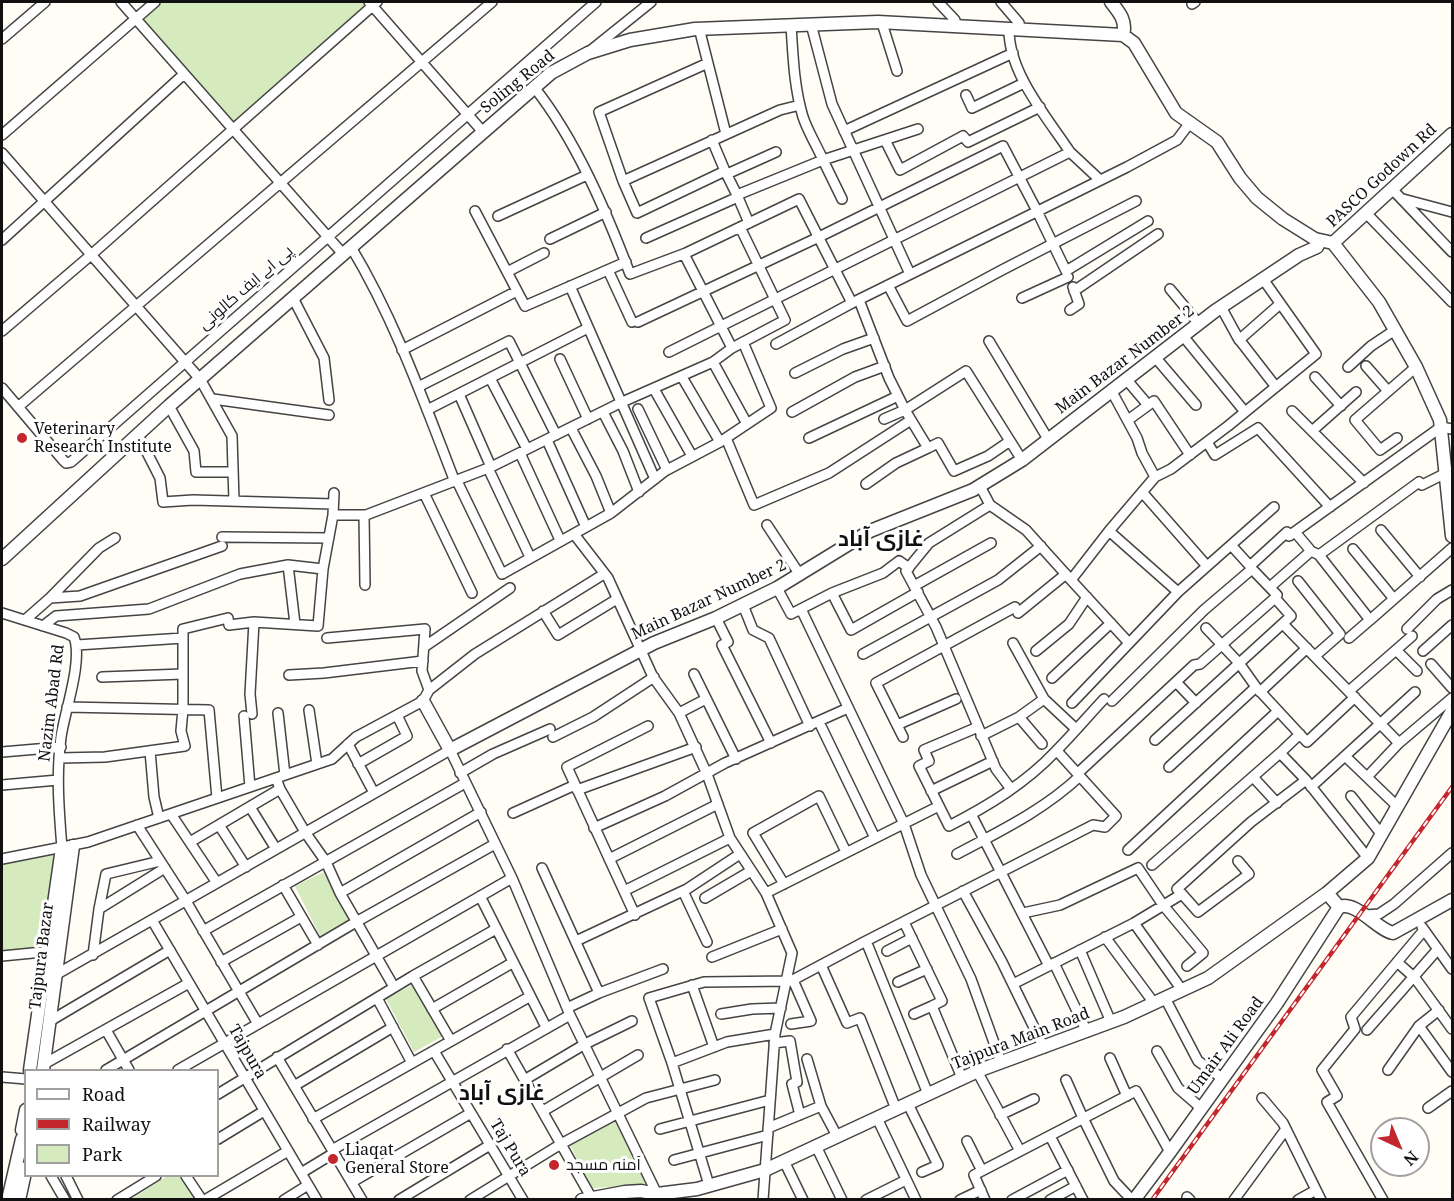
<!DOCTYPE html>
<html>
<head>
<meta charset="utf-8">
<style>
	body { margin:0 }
	#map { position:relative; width:1454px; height:1201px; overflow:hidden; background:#fffdf5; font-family:"Noto Serif",serif }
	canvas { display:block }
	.frame { position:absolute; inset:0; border:3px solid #111; pointer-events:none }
	.legend { position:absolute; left:24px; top:1069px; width:195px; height:108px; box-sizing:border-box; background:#fff; border:2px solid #a0a0a0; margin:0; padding:8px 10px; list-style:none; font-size:18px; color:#111 }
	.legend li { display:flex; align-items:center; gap:12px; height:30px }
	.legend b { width:30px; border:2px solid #a0a0a0 }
	.north { position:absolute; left:1370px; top:1117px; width:60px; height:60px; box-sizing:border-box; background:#fff; border:2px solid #a0a0a0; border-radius:50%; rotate:136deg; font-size:16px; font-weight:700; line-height:24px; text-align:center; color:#111 }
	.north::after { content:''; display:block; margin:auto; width:21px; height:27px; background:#c4262e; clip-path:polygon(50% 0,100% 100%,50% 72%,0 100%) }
</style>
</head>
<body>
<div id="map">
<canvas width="1454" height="1201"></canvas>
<div class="frame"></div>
<ul class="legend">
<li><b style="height:8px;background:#fff"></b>Road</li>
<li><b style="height:8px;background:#c4262e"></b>Railway</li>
<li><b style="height:16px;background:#d5ebbd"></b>Park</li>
</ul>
<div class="north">N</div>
</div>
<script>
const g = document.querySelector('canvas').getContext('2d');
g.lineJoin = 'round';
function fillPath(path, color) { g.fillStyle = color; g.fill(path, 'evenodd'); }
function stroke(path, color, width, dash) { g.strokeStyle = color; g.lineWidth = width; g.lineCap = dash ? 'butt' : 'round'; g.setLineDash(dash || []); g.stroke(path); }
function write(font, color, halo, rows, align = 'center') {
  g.font = font + ' "Noto Serif",Cairo,serif'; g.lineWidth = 6; g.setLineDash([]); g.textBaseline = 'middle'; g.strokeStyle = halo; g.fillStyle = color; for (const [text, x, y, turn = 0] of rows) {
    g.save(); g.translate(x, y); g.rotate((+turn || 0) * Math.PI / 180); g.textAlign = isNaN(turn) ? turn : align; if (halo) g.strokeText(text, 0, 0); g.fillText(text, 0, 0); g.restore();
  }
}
const green = new Path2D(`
	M155,2h214l4,3 -142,123 -95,-109z
	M62,848l-14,102 -46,3v-94z
	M324,872l25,47 -29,17 -25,-50z
	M412,985l31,51 -29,16 -28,-53z
	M616,1121l31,64 -55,3 -22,-43z
	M167,1176h14l15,23 -66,1z`);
const minor = new Path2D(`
	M121,2l222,252
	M369,2l114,130
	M938,2l17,18v7
	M1001,2l18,21 1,5
	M1192,4l3,-2
	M882,23l15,48
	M811,24l21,80 78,170
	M699,28l27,106
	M1009,28c-1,44 37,88 61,124
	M2,39l43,-37
	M590,51l61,-49
	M708,63l-109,49 24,69 14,32 88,-42 -13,-31
	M534,87c42,53 72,124 96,187l56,-21 113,-54 53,104 275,-136 50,-27 12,-16
	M966,95l6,13 52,-25
	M844,131l169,-78
	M2,135l153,-133
	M885,140l15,30 63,-34 5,6 72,-35
	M2,153l198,226 32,57 2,65
	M725,171l12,24
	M727,174l49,-22
	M623,181l157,-71 20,-5
	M1392,189l60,63
	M842,199l-19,-39 95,-31
	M1403,199l49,13
	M475,211l50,95 101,-44
	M1366,213l86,89
	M498,216l89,-41
	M749,223l-12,-28 86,-35c-6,-14 -15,-28 -20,-43 -9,-30 -10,-61 -12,-92
	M646,238l92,-41
	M550,239l56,-27
	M2,240l182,-166
	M351,247c44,73 73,155 104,235
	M684,254l48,94
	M608,270l24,52
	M507,272l37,-19
	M888,285l19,36 95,-51 134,-69
	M570,286l85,193
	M1170,289l29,35
	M1074,291l84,-57
	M293,298l31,60 5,42
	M1022,298l46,-21
	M859,300l30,78 16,32 23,38 10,-5 16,28 34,-15 22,-15
	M1221,307l17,31 38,49
	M1070,310l9,-6 -6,-17
	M638,322l181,-85 184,-91 34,65 29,60 82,-50
	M2,331l89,-76 286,-253
	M1183,336l62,76
	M1239,340l41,-36
	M989,341l59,98
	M776,344l76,-41
	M402,350l115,-59
	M669,352l401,-200 30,28
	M1155,357l41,48
	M560,359l28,60
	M713,362l34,62
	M1366,366l22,25
	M1348,367l23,-21 24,-16
	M795,373l48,-24 31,-11
	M682,377l38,65 6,-4 28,67 75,-32 82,-53
	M1315,377l26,29
	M490,378l37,71
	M1126,379l22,26
	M418,387l91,-46 47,94
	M2,388l61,72 3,3 5,-1 525,-460
	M654,389l38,67
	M1111,390l26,48 5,15 13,24 16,-8 57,-43 88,-72 -53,-75
	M459,394l32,73
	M213,399l116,16
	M169,406l25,45 2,21h37
	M18,407l474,-405
	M638,409l29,61
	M427,410l161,-82
	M1292,411l72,72
	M603,412l20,39 16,41
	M792,412l63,-35 30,-11
	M884,419l21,-9 61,-39 56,89
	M1128,420l26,-19 36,54
	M571,428l25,48 15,37
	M1312,431l44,-39
	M138,435l22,43 3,24 30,-2 140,4
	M726,438l45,-30 -28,-66
	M809,438l89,-42
	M1397,438l-17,12 -25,-30 61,-53
	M547,440l39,87
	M1207,442l8,13 43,-27 72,79
	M520,453l40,87
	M488,468l42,89
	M1155,477l-46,54 69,61
	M457,481l45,93 109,-61 54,-42 55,-29
	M866,484l30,-21 32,-15
	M980,486l10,19 -61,38 -23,28 30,56 60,142 15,20
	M1142,492l65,74
	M424,493l48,100
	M990,505l36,25 45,50 38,-49
	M333,515h33l125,-48 129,-64 93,-41 19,-14 53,-28 -45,-93
	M364,515l1,70
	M767,525l33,50
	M1381,530l39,47
	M1295,532l16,19 8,4 100,-73 3,3 24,-12
	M574,534l34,44 45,99 26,36 28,61 23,64 36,55 26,60 -17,81 -12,166
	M222,537l107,1
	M1353,549l41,50
	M1319,555l51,65 82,-72
	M288,565l7,59
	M1250,566l-19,-21 43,-38
	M909,568l-10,-7 -16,12 -51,20 19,37 67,-38
	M323,569l10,-54 1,-22
	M1071,580l58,63
	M1298,581l42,53 -25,22
	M914,586l77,-43
	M1270,587l41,-36
	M777,588l14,26 41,-21
	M50,598l49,-50 16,-10
	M743,605l10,25 16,8 41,88
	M801,609l103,215 17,51 50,104 30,83
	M543,611l15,24 59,-36
	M2,613l64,20 8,4c9,24 -9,73 -13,100 -5,38 -2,74 1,111
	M1018,613l48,-39
	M716,618l12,24 -6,3 49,98
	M25,620l25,-22 30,-2 142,-50
	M1283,624l116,119 53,-45
	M43,626l13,-10 93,-7 91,-35 48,-9 35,4 -5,57 -64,-4 -25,3 -1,-7 -45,11v80l-2,22 4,15 -80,11 -45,1
	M1206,628l33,35 17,24 51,55 48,-45
	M1407,629l30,-30 15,-9
	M327,638l98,-9 -3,42 7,19
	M1349,638l22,-19
	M1013,643l31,56 32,30
	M77,645l106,-7
	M424,647l86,-59
	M1396,650l21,21
	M1036,651l33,-27 18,-27
	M1423,651l29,-26
	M863,654l135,-74 43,-34
	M1431,664l21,24
	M694,674l42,85
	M289,675l35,-2 99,-12
	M102,677l81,-3
	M1052,678l59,-55
	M1176,682l20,21
	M1349,691l63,-55
	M1260,692l47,-44
	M1112,701l92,-91 48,-41 -2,-3 37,-34 2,4 152,-109 11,2
	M1072,703l106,-111 53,-47
	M67,707l142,3 8,88
	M309,710l8,54
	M278,713l7,62
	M679,713l27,-14
	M252,714l-2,-20 4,-72
	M244,716l6,71
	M1019,717l23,27
	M819,722l56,116
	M897,725l59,-26
	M978,727l-54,23 5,11 -10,5 30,60c39,-20 77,-43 107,-75 17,-17 32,-35 48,-52
	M1300,734l-20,19 26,27 62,78
	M981,736l38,-19 25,-18
	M553,737l40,-20 61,-40
	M903,737l-27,-54 139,-76
	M1155,740l136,-124 -16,-18 2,-3 -25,-26
	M348,744l26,49
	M150,751l4,46 5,21
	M2,752l59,-5
	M1345,756l53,51
	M358,764l49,-28 -10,-21
	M1169,767l87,-80
	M460,773l33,-19 57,-25
	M1078,773l116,-108 6,-1 75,-66
	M1253,777l24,26
	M1367,777l32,-34
	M276,778l4,11 25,43 21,30 14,31 54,94
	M2,785l56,-5
	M1311,787l104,-95
	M577,790l119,-43
	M931,791l62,-30
	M1351,796l31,39
	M250,807l26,42
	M513,813l62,-28
	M171,814l46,69
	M971,814l78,152
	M137,825l49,76 72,123
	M219,825l27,42
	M594,828l71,-32 60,-33 123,-55
	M190,842l90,-53
	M1128,850l150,-139
	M957,854c43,-23 87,-44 123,-78
	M2,859l86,-17 244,-83 24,-22 67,-36 6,-11 46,-36 129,-80
	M609,859l109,-55
	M1152,865l128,-112
	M542,868l57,125 -32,15
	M784,884l-31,-51 66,-37 27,56
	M283,885l35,60
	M624,891l106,-53
	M683,891l24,51
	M963,891l39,71 42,86
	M340,893l141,-81
	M766,893l173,-87
	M1182,894l16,18 51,-38 -11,-13
	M480,896l66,131
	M705,898l46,-27
	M99,909l7,-35 54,-13
	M1023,913l37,-8 78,-37 25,37 40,48 -16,13
	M635,915l-68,-148 81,-41
	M1366,915l13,-1 15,-10 58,-51
	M152,920l165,280
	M904,922l38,79 -10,5 30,72
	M1134,923l48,67
	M1422,927l30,42
	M203,931l262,-148
	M1105,937l49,66
	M576,941l111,-52 53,-35
	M866,941l-45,24 26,58 13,-5 36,91
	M1080,950l31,72
	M887,951l25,-13
	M93,955l6,-46 66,-41
	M2,956l51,-5
	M712,957l70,-28
	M221,962l80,-45
	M1397,962l18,16 37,51
	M1054,963l33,69
	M57,974l393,-224 62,128 58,137 87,179
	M413,976l38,65
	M898,982l29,-13
	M1013,984l121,-61 48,-29 -5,-5 74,-67 55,-42
	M692,985l22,62
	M599,993l64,-24
	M377,998l35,65
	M1165,998l33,63 24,17
	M432,1009l80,-46
	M721,1014l31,-5 29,-1
	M914,1014l18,-8
	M50,1021l120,-71
	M791,1024l20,-3 -18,-41
	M1419,1026l33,46
	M106,1030l23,40
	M1367,1030l71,-81
	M775,1034l-48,8 -55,21 -23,-65 55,-16 87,-1 30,-16
	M774,1043l16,-2 7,41 -5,2 8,31
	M507,1049l84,148
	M434,1051l89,149
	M1157,1051l21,37 23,20
	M277,1057l85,143
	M1110,1058l17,38
	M807,1059l14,47 16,30
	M672,1063l37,122
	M44,1064l145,-81
	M106,1070l250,-148 139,-78
	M178,1070l334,-192
	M1388,1070l31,-44 20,-16
	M977,1071l43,80
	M2,1077l24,2
	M526,1079l59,-35 47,-23
	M1066,1080l17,38 31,63 18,19
	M294,1086l99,-59
	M218,1094l195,-118 83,-47
	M928,1094l-62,-153 227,-116 12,2 11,-11 -59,-65
	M1262,1098l21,25 38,77
	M908,1104l30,61 -16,7
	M1428,1108l24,-17
	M543,1111l95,-56
	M1000,1115l34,-16
	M877,1118l39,82
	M313,1119l216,-122
	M768,1128l53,-22
	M660,1129l110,-29
	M1050,1136l33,64
	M218,1139l46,-28
	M967,1141l15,30
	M816,1146l26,54
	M332,1150l238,-135
	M674,1160l94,-25
	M784,1161l19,39
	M301,1173l33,-20
	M51,1176l14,24
	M66,1176l12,24
	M186,1176l16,24
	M352,1182l119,-69
	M1187,1197l3,3
	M117,1200l39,-24
	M205,1200l83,-49
	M284,1200l24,-15
	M399,1200l91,-55
	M470,1200l91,-56 85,-46 69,-18
	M866,1200l40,-20
	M960,1200l21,-10
	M985,1200l-11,-25 162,-84 34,61
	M1012,1200l56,-30
	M1050,1200l26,-14
	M1234,1200l52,-71
	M1298,1200l18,-10
	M1383,1200l-56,-98 10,-6 -15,-26 33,-41 -4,-12 73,-87`);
const tertiary = new Path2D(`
	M1111,2c8,10 16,19 12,33
	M1333,243l46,59 37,65 24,53 12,116
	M1333,243l119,-109
	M2,559l167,-153 382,-333 37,-20 42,-13 65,-11 183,-7 245,13 11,8 42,70 41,29 23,36 17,20 26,21 32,20 18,4
	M423,701l27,49 204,-107 62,-25 61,-30 93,-57 103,-41 49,-30 193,-149 84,-56 18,-8 3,-6
	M1327,893l12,14c17,-7 38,23 54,26l59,-33
	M30,1070l32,-222
	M43,1070l30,-224
	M22,1130l4,-20
	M8,1200l14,-61
	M19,1200l7,-32
	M582,1200l43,-8 16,-1 16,3 40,-5 68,-19 215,-100 144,-53 84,-39 119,-85 41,-35 84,-147
	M1134,1200l36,-48 107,-149 62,-96`);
const rail = new Path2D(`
	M1152,1200l300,-413`);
const markers = [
	[22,438,6,"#c4262e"],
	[333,1159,6,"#c4262e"],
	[554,1165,6,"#c4262e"]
];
const streetNames = [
	["Soling Road",518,82,-39],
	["PASCO Godown Rd",1382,176,-43],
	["پی اے ایف کالونی",246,288,-41],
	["Main Bazar Number 2",1125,360,-37],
	["Main Bazar Number 2",709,600,-25],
	["Nazim Abad Rd",52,703,-83],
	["Tajpura Bazar",42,956,-83],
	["Tajpura Main Road",1021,1039,-21],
	["Umair Ali Road",1226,1046,-54],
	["Tajpura",247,1052,60],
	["Taj Pura",510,1148,59]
];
const poiNames = [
	["Veterinary",34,429],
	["Research Institute",34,447],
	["Liaqat",345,1150],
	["General Store",345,1168],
	["آمنہ مسجد",566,1165]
];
const districtNames = [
	["غازى آباد",881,540],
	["غازى آباد",502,1094]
];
fillPath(green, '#d5ebbd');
stroke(minor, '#444', 12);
stroke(tertiary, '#444', 15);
stroke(minor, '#fff', 9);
stroke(tertiary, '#fff', 12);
stroke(rail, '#c4262e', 4.5);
stroke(rail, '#fff', 2, [7]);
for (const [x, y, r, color] of markers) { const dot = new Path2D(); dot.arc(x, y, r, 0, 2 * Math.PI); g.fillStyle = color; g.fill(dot); stroke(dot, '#fff', 2); }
write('16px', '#111', '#fff', streetNames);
write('16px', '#111', '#fff', poiNames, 'left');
write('bold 22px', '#111', '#fff', districtNames);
</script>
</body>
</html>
